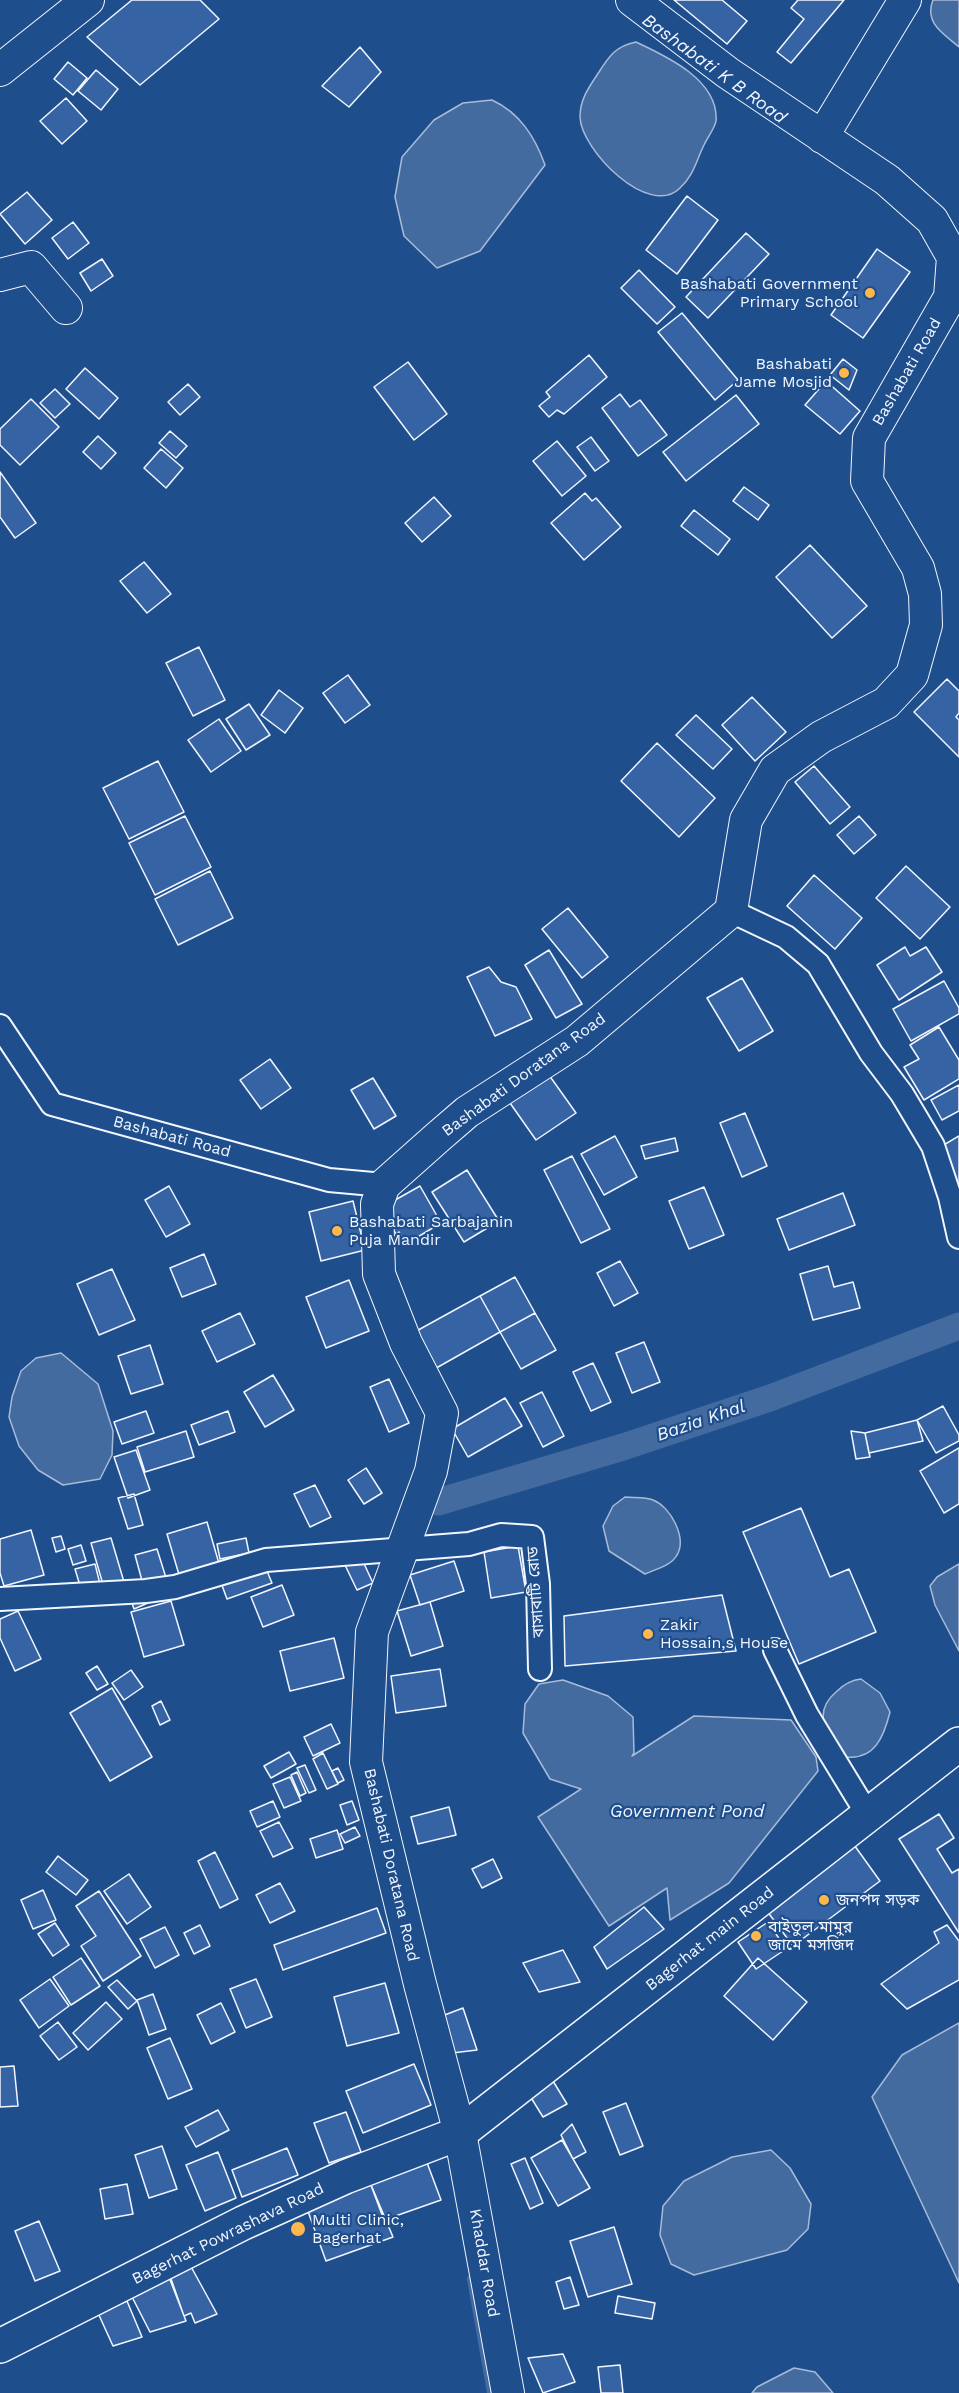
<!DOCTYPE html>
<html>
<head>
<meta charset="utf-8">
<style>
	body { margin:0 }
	canvas { display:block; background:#1f4e8c }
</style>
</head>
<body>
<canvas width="959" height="2393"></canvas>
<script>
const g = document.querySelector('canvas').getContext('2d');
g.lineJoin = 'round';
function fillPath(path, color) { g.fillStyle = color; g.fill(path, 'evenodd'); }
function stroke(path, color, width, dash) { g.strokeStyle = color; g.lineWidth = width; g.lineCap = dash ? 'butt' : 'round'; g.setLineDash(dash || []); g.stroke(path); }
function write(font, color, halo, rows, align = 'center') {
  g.font = font + ' "Work Sans","Noto Sans Bengali",sans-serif'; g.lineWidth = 4.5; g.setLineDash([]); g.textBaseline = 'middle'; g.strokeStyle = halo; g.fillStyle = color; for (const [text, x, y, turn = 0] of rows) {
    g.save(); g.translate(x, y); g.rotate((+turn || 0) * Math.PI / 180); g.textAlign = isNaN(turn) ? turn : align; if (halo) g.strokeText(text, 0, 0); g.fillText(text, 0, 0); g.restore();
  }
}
const water = new Path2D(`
	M933,0h26v47c-16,-14 -35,-24 -26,-47z
	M636,42c30,14 83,38 80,79 -1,7 -9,17 -12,24 -8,16 -10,30 -24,43 -31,31 -99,-38 -100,-71 0,-18 9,-30 19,-45 10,-16 17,-26 37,-30z
	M492,100c28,13 43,37 53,65l-65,86 -43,17 -33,-32 -9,-39 7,-40 32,-37 29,-17z
	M61,1353l37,31 15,47 -1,24 -12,24 -37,6 -25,-15 -19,-24 -10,-29 3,-20 9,-26 15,-13z
	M625,1497c9,1 20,0 28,3 18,7 34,38 24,55 -6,11 -21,14 -32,19l-36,-23 -6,-25 10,-20z
	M959,1564v87l-24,-46 -5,-19 7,-9z
	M861,1679l19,14 10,19c-6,24 -15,48 -44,45 -19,-18 -35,-44 -10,-65 7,-7 15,-12 25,-13z
	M563,1680l45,16 25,21 1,36 -2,3 62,-40 97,4 25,37 2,14 -89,112 -59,37 -3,-32 -58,38 -71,-109 43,-28 -31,-10 -27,-46 2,-29 14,-20z
	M959,2023v260l-87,-186 30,-42z
	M771,2150l19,18 21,36 -3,25 -21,21 -93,25 -23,-11 -11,-29 3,-29 21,-25 48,-24z
	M794,2368l21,4 18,21h-81l5,-6z`);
const stream = new Path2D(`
	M471,2279l20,114`);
const canal = new Path2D(`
	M438,1502l185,-55 147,-49 189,-72`);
const building = new Path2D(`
	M132,0h68l19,19 -79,66 -53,-48z
	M674,0h48l25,21 -20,23z
	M798,0h46l-53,63 -14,-11 27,-33 -13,-11z
	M360,47l21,25 -32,35 -27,-21z
	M68,62l19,16 -14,17 -19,-16z
	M96,70l22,19 -17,21 -23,-19z
	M66,98l21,23 -25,23 -22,-23z
	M27,192l25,28 -27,24 -25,-30z
	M687,196l31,24 -41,54 -31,-24z
	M73,222l16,21 -21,16 -16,-21z
	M746,233l23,21 -61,64 -22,-21z
	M877,249l33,23 -47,66 -32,-23z
	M102,259l11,17 -22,15 -11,-18z
	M639,270l36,37 -18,17 -36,-36z
	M682,313l56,67 -23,20 -57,-68z
	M589,355l18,22 -43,37 -7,-4 -8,7 -10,-11 11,-9 -4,-5z
	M843,359l14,11 -8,20 -19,-15z
	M408,362l39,52 -33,26 -40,-53z
	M85,368l33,30 -19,21 -33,-30z
	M826,381l34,30 -20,23 -35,-29z
	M188,384l12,13 -20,18 -12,-13z
	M55,389l15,15 -15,14 -15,-15z
	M620,394l10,13 10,-7 27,35 -29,21 -36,-48z
	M736,395l23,29 -73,57 -23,-29z
	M31,399l28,28 -39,38 -20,-20v-16z
	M170,431l17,15 -11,12 -17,-15z
	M98,436l18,17 -15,16 -18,-17z
	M591,437l18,24 -14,10 -18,-24z
	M557,441l29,35 -24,20 -29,-35z
	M161,449l22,19 -17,20 -22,-20z
	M0,472l36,51 -21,15 -15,-21z
	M744,487l25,18 -11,15 -25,-19z
	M585,493l7,8 4,-3 25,29 -37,33 -33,-37z
	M434,497l17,19 -29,26 -17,-19z
	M694,510l36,29 -12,16 -37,-29z
	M810,545l57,61 -35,32 -56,-61z
	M144,562l27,32 -24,19 -27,-32z
	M199,647l26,53 -32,16 -27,-53z
	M348,675l22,30 -25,18 -22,-30z
	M947,679l12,12v22l-3,4 3,3v37l-45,-45z
	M279,690l24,18 -18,25 -24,-18z
	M752,697l34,35 -31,29 -33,-36z
	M249,704l21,31 -24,15 -20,-31z
	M696,715l36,34 -19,20 -37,-34z
	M219,719l22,32 -30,21 -23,-32z
	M657,743l58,55 -36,39 -58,-56z
	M158,761l26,51 -55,27 -26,-51z
	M814,766l36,41 -20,17 -35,-42z
	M185,816l26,51 -56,28 -26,-52z
	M859,816l17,19 -22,19 -17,-19z
	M906,866l44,41 -30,32 -44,-41z
	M210,871l23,47 -55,27 -23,-46z
	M814,875l48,43 -27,31 -48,-43z
	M568,908l40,49 -26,21 -40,-49z
	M905,947l5,9 16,-9 16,25 -43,28 -22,-35z
	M549,950l33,54 -26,14 -31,-53z
	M489,967l12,15 15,5 16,32 -37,17 -28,-59z
	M742,978l31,53 -34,20 -32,-53z
	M944,981l15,27v6l-48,27 -18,-32z
	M939,1027l20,33v19l-35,21 -20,-33 15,-8 -9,-14z
	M270,1059l21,29 -30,21 -21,-29z
	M549,1075l27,38 -40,27 -26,-37z
	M373,1078l23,38 -22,13 -23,-39z
	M959,1085v26l-17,9 -11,-20z
	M745,1113l22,53 -25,11 -22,-54z
	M615,1136l22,41 -33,18 -23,-41z
	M959,1136v51l-22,-38z
	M675,1138l3,13 -33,8 -4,-13z
	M572,1156l38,73 -29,14 -37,-73z
	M467,1170l32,51 -35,21 -32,-50z
	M169,1186l21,38 -24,13 -21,-37z
	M420,1186l21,37 -35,21 -7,-12 -3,2 -15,-26z
	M704,1187l20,48 -35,14 -20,-48z
	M843,1193l12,32 -66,25 -12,-31z
	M353,1201l12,49 -44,11 -12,-49z
	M204,1254l12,30 -34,13 -12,-29z
	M620,1261l18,32 -24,13 -17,-33z
	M828,1266l6,21 19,-5 7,26 -47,12 -13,-46z
	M112,1269l23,51 -36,15 -22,-51z
	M515,1277l20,36 -35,19 -20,-36z
	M349,1280l20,51 -43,17 -20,-51z
	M480,1296l20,36 -69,39 -20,-37z
	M240,1313l15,31 -38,18 -15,-31z
	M535,1313l21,37 -35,19 -21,-37z
	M644,1342l16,40 -28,11 -16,-40z
	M150,1345l13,39 -32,10 -13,-38z
	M593,1363l18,39 -20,9 -18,-39z
	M273,1375l21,35 -29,17 -21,-35z
	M389,1379l20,44 -20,9 -19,-45z
	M542,1392l22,44 -21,11 -23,-44z
	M505,1398l17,28 -54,31 -16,-28z
	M943,1406l16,29v6l-23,12 -19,-33z
	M146,1411l8,22 -32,11 -8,-22z
	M228,1411l7,21 -36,13 -8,-20z
	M917,1420l6,21 -54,12 -4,-20z
	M186,1431l8,26 -49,15 -8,-25z
	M851,1431l14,2 5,24 -14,2z
	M959,1448v56l-15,9 -24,-42z
	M136,1450l14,40 -22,8 -14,-41z
	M366,1468l16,25 -18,11 -16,-24z
	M315,1485l16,32 -21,10 -16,-33z
	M134,1494l9,31 -15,4 -10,-31z
	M801,1508l29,69 19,-8 27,63 -77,32 -56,-132z
	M207,1522l13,45 -40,11 -13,-44z
	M31,1530l13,45 -40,11 -4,-13v-34z
	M61,1536l4,13 -9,3 -4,-14z
	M111,1538l13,44 -20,6 -13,-45z
	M246,1538l3,15 -29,6 -3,-15z
	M81,1545l5,16 -13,4 -5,-16z
	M518,1546l8,46 -35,6 -7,-46z
	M157,1549l10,32 -23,7 -9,-33z
	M360,1555l13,28 -16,7 -13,-27z
	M454,1561l10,30 -44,14 -10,-30z
	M95,1564l5,20 -19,5 -6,-20z
	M264,1564l8,19 -45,16 -7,-19z
	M282,1585l12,30 -31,12 -12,-30z
	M145,1595l3,8 -14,6 -3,-9z
	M722,1595l14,56 -171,15 -1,-50z
	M171,1601l13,44 -40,12 -13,-45z
	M430,1602l13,44 -32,10 -14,-45z
	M18,1611l23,48 -26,12 -15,-33v-19z
	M334,1638l10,40 -54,13 -10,-40z
	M97,1666l11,18 -11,6 -11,-17z
	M440,1669l6,37 -50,7 -5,-37z
	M131,1670l12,17 -19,13 -12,-17z
	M112,1688l40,69 -42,24 -40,-68z
	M161,1701l9,19 -10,5 -8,-19z
	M331,1724l9,19 -27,13 -9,-19z
	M289,1752l7,12 -25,14 -7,-12z
	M323,1753l15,31 -11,5 -14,-30z
	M305,1765l11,25 -7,3 -12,-25z
	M338,1768l6,12 -6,3 -6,-12z
	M297,1772l9,21 -6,3 -9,-21z
	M290,1777l11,24 -17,7 -11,-24z
	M273,1801l7,16 -23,10 -7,-16z
	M352,1801l7,19 -12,5 -7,-20z
	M449,1807l7,28 -38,9 -7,-27z
	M939,1814l15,24 -17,11 15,24 7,-4v64l-60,-94z
	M279,1822l14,26 -20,9 -13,-26z
	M355,1827l5,9 -15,7 -5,-9z
	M337,1830l6,19 -27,9 -6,-19z
	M852,1842l28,39 -87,65 -29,-39z
	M215,1852l23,47 -18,9 -22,-47z
	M58,1856l30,24 -12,15 -30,-23z
	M493,1859l9,19 -20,10 -10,-19z
	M129,1874l22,33 -24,17 -23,-33z
	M280,1883l15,28 -25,12 -14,-28z
	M43,1890l13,30 -23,9 -12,-29z
	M99,1891l42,65 -38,25 -22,-35 15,-10 -20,-30z
	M644,1907l20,22 -57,40 -13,-22z
	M377,1908l9,25 -103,37 -9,-25z
	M768,1922l18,27 -30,20 -18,-27z
	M55,1923l14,22 -16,11 -15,-22z
	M200,1925l10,21 -16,8 -10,-21z
	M947,1925l12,16v39l-52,29 -26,-25 58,-41 -5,-11z
	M165,1927l14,28 -24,13 -15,-29z
	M563,1950l17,32 -41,10 -16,-29z
	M81,1958l19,28 -29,19 -18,-28z
	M758,1958l49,44 -34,38 -49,-44z
	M50,1979l19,27 -30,22 -19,-28z
	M256,1979l16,38 -26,11 -16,-39z
	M117,1980l20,21 -9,8 -20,-22z
	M385,1983l14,50 -52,13 -13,-49z
	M153,1994l13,35 -17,6 -12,-35z
	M106,2002l16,17 -34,31 -15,-17z
	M221,2003l14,29 -24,12 -14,-29z
	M463,2008l14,42 -25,3 -10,-37z
	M58,2022l19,25 -18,13 -19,-24z
	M170,2038l22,51 -24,10 -21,-51z
	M414,2064l17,41 -68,28 -17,-42z
	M14,2066l4,40 -18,1v-40z
	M553,2081l14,23 -24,13 -13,-21z
	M626,2103l17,43 -23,9 -17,-43z
	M218,2110l11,20 -33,17 -11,-20z
	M346,2112l15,40 -32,11 -15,-40z
	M572,2124l14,28 -13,7 -12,-24z
	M562,2140l28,48 -32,18 -27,-48z
	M162,2146l15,43 -28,9 -14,-43z
	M287,2148l11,27 -56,22 -10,-27z
	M218,2152l18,46 -31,13 -19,-46z
	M525,2158l18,45 -13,6 -19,-45z
	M426,2160l15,40 -57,20 -15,-40z
	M369,2180l24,57 -67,24 -20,-55z
	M127,2184l6,30 -28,5 -5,-30z
	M39,2221l21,50 -25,10 -20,-50z
	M614,2227l18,57 -44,13 -18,-56z
	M189,2263l28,51 -22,9 -4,-10 -7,3 -15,-43z
	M167,2272l19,49 -36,11 -20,-39z
	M570,2277l9,28 -15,4 -8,-27z
	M618,2296l37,7 -3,16 -37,-6z
	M127,2301l15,36 -29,9 -15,-33z
	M563,2354l12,28 -32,11 -15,-35z
	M620,2365l3,28h-22l-3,-26z`);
const street = new Path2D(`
	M731,911l55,26 32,27 53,89 31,41 31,52 17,51 9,40
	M0,1026l52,78 277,76 55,5
	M0,1599l146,-8 29,-4 91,-27 203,-16 32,-9 31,2 6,47 2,85
	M775,1650l32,65 61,100`);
const secondary = new Path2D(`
	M0,70l88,-70
	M822,137l83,-137
	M0,275l31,-8 35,41
	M508,2393l-48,-260 -40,-149 -54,-222 6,-130 59,-161 11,-58 -36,-70 -27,-69 -2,-70 7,-19 54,-48 29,-25 110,-71 154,-130 15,-91 29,-50 46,-33 65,-34 26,-28 14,-50 -1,-31 -7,-26 -51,-87 2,-43 81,-141 3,-40 -21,-37 -45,-40 -159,-107 -96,-73`);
const primary = new Path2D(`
	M0,2346l243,-123 102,-46 115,-44 499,-389`);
const markers = [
	[870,293,6,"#ffb74d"],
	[844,373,6,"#ffb74d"],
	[337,1231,6,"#ffb74d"],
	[648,1634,6,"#ffb74d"],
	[824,1900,6,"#ffb74d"],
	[756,1936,6,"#ffb74d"],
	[298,2229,8,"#ffb74d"]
];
const poiNames = [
	["Bashabati Government",858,284,"right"],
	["Primary School",858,302,"right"],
	["Bashabati",832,364,"right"],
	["Jame Mosjid",832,382,"right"],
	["Bashabati Sarbajanin",349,1222],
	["Puja Mandir",349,1240],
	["Zakir",660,1625],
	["Hossain,s House",660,1643],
	["জনপদ সড়ক",836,1900],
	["বাইতুল মামুর",768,1927],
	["জামে মসজিদ",768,1945],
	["Multi Clinic,",312,2220],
	["Bagerhat",312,2238]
];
const streetNames = [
	["Bashabati Road",907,372,-60],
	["Bashabati Doratana Road",524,1075,-36],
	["Bashabati Road",172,1137,15],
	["বাসাবাটি রোড",536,1592,-94],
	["Bashabati Doratana Road",391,1865,77],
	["Bagerhat main Road",710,1939,-38],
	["Bagerhat Powrashava Road",228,2234,-26],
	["Khaddar Road",484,2263,80]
];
const waterNames = [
	["Bashabati K B Road",714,69,36],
	["Bazia Khal",701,1421,-19],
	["Government Pond",687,1812]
];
fillPath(water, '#446ba0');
stroke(water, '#a8bbd7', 1.5);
stroke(stream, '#446ba0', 8);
stroke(canal, '#446ba0', 27);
fillPath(building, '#3563a3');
stroke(building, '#f2f6ff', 1.5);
stroke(street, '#f2f6ff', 26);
stroke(secondary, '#f2f6ff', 34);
stroke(primary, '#f2f6ff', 36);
stroke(street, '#1f4e8c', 22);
stroke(secondary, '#1f4e8c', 32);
stroke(primary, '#1f4e8c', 33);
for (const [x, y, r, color] of markers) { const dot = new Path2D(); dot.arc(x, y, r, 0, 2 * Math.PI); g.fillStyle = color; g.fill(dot); stroke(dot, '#1f4e8c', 2); }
write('16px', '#f2f6ff', '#1f4e8c', poiNames, 'left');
write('16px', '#f2f6ff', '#1f4e8c', streetNames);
write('italic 18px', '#f2f6ff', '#1f4e8c', waterNames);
</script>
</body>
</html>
